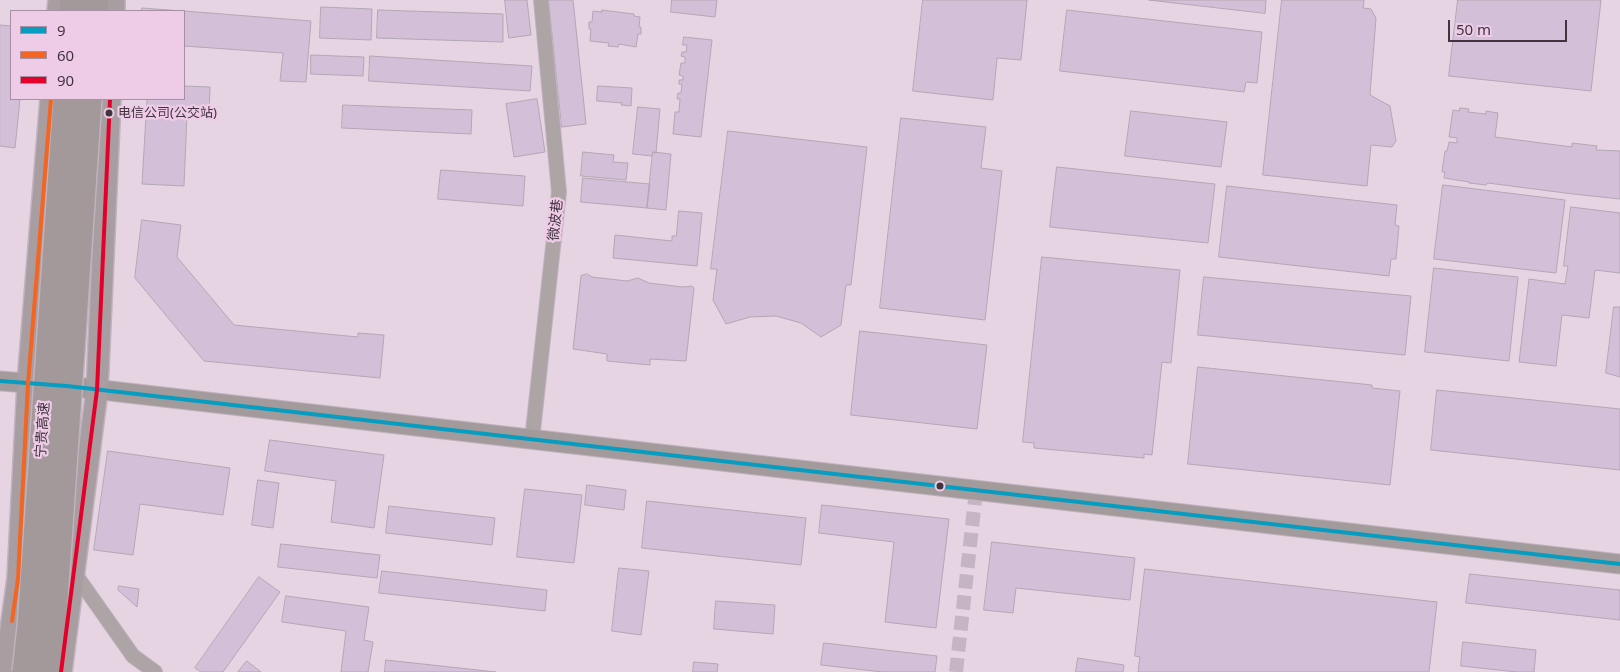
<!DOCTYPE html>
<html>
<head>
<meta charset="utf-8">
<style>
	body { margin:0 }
	#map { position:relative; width:1620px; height:672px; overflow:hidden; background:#e6d4e3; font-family:"Noto Sans",sans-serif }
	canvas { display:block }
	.legend { position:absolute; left:10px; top:10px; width:175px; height:90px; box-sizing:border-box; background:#eecce7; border:1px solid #a98fa4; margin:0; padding:6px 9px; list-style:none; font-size:15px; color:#42343f }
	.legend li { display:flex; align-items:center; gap:10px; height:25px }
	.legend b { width:25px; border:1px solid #a98fa4 }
	.scale { position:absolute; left:1448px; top:20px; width:119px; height:22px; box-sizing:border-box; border:2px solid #42343f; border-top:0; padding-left:6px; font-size:15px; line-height:18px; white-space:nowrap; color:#42343f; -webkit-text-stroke:4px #eecce7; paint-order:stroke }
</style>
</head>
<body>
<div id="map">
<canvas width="1620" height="672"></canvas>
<ul class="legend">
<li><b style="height:6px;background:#079dc0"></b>9</li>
<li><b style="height:6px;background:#f26522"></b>60</li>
<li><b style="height:6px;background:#e4002b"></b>90</li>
</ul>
<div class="scale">50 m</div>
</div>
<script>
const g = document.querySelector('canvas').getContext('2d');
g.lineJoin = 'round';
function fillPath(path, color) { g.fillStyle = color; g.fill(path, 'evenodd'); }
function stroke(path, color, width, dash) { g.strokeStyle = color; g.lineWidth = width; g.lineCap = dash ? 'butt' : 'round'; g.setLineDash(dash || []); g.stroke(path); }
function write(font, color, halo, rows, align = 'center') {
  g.font = font + ' "Noto Sans","Noto Sans SC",sans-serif'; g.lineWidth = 4.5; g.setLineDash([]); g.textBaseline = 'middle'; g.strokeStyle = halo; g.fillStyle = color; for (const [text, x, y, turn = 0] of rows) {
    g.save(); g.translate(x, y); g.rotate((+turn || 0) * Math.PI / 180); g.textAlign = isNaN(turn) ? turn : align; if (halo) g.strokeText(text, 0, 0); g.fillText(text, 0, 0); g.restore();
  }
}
const building = new Path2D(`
	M505,0h22l4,35 -22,3z
	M549,0h24l13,124 -24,3z
	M672,0h45l-2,17 -44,-5z
	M923,0h104l-6,60 -24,-2 -4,42 -80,-9z
	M1149,0h117l-1,13z
	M1282,0h82l-1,8 8,1 5,9 -6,77 20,11 6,35 -4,6 -21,-2 -4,41 -104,-11z
	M1458,0h143l-10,91 -142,-15z
	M321,7l51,2 -1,31 -51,-2z
	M142,8l41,3h-41z
	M378,10l125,4v28l-126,-4z
	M602,10l32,4v2l6,1 -1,10h2v7h-3l-2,13 -17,-3 -1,3 -10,-1 1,-3 -19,-2 1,-12h-2v-7h3l1,-11 9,1z
	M1067,10l195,22 -5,51 -11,-1 -2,10 -184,-21z
	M184,11l127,10 -5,61 -26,-1 3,-28 -99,-7z
	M0,25l11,1v73h9l-5,49 -15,-2z
	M684,37l28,3 -11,97 -28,-3 2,-22h4l1,-13h-3l1,-6h3l1,-9h-3v-4h4v-4l-4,-1 2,-12h4v-6l-4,-1 1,-4h4l1,-7h-4z
	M311,55l53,2 -1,19 -52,-2z
	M370,56l162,10 -2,25 -161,-10z
	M184,86l26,1 -1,29 -22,-1 -3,71 -42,-2 5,-85h37z
	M598,86l34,2 -1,18 -10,-1 1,-2 -25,-2z
	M537,99l8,53 -31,5 -8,-53z
	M343,105l129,5 -1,24 -129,-6z
	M638,107l22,2 -4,44 -3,-1 -1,4 -19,-2z
	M1460,108l9,1 -1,3 18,2v-3l12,2 -3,24 77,10v-4l25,3 -1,4 24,1v48l-47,-5 -85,-11 -2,2 -17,-2v-1l-25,-4 1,-6h-3l3,-21h2l2,-9 8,1v-5l-8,-1 4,-27 6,1z
	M1131,111l96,11 -6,45 -96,-11z
	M901,118l85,9 -5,41 21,3 -17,149 -105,-12z
	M728,131l139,16 -16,138h-5l-5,40 -20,12 -20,-14 -25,-7 -26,1 -24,7 -13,-24 4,-31h-6z
	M583,152l31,3 -1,7 15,1 -2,17 -45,-4z
	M653,152l18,2 -5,56 -19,-2z
	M1057,167l158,17 -7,59 -158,-16z
	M441,170l84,6 -2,30 -85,-7z
	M583,178l67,6 -3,24 -66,-6z
	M1443,185l122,15 -9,73 -122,-14z
	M1227,186l170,19 -2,20 4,1 -3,33h-5l-2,17 -170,-19z
	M1571,207l49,6v60l-25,-3 -6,48 -27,-3 -6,51 -37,-4 10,-83 36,5 3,-18h-4z
	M679,211l23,2 -5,53 -84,-8 2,-23 57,6v-5h4z
	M142,220l39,5 -4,32 57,68 124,12v-4l26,2 -4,43 -176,-17 -69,-83z
	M1042,257l138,13 -9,93 -9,-1 -10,93 -8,-1v4l-110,-10v-5l-11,-1z
	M1434,268l84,9 -9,84 -84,-9z
	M587,274l5,3 35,4 11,-3 11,5 34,4 9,-1 2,2 -8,73 -36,-2v6l-43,-4v-7l-34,-5 8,-73z
	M1204,277l207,19 -6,59 -207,-20z
	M1614,307h6v70l-14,-4z
	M860,331l127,14 -10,84 -126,-14z
	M1198,367l174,18v3l28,3 -10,94 -202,-21z
	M1437,390l183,19v61l-189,-20z
	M270,440l114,15 -10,73 -43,-6 5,-41 -71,-10z
	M108,451l122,17 -7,47 -83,-11 -7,51 -39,-5z
	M258,480l21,3 -6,45 -21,-3z
	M587,485l39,5 -2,20 -39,-5z
	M525,489l57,6 -8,68 -57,-6z
	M647,501l159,17 -5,47 -159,-17z
	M822,505l127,14 -13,109 -51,-6 9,-80 -75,-9z
	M389,506l106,12 -3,27 -106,-12z
	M992,542l143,16 -5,42 -114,-12 -3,25 -29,-3z
	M281,544l99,11 -3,23 -99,-11z
	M619,568l30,3 -8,64 -29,-4z
	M1145,569l292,33 -8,70h-291l2,-15 -5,-1z
	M382,571l165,19 -2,21 -166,-18z
	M1470,574l150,16v30l-154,-17z
	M259,577l21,15 -57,80h-22l-6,-4z
	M119,586l20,3 -2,18 -19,-17z
	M286,596l83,11 -5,33 9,2 -5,30h-27l5,-41 -64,-9z
	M716,601l59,4 -2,29 -59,-5z
	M1463,642l73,8 -2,22h-17l-56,-6z
	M824,643l113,13 -2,16h-52l-62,-7z
	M1078,658l46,7 -1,7h-47z
	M386,660l110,12h-111z
	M247,661l14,11h-23z
	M694,662l24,2 -1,8h-24z`);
const streetTunnel = new Path2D(`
	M956,672l20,-181`);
const street = new Path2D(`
	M532,440l27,-248 -18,-192
	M73,571l60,85 22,16`);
const secondary = new Path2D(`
	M0,381l67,5 1553,178`);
const primary = new Path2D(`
	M58,11l1,-11
	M114,11v-11
	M5,672l13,-93 10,-195 23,-285
	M61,672l36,-282 13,-291`);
const highway = new Path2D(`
	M72,11l1,-11
	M95,11l1,-11`);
const highwayBridge = new Path2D(`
	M25,672l5,-45 36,-528
	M48,672l5,-43 36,-530`);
const bus1 = new Path2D(`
	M0,381l67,5 1553,178`);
const bus2 = new Path2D(`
	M12,621l6,-42 10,-195 23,-285`);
const bus3 = new Path2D(`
	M61,672l36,-282 13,-291`);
const markers = [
	[109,113,4.5,"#42343f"],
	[940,486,4.5,"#42343f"]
];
const busNames = [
	["电信公司(公交站)",118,113]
];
const streetNames = [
	["微波巷",556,220,-84],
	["宁贵高速",43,430,-86]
];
fillPath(building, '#d3bfd7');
stroke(building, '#b3a7b4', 1);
stroke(streetTunnel, '#c5b4c2', 14, [14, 7]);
stroke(street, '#c0b2be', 16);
stroke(secondary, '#c0b2be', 21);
stroke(primary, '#c0b2be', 24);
stroke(highway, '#c0b2be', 28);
stroke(street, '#ada4a5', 14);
stroke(secondary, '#a39a9b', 19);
stroke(primary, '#a89da0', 21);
stroke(highway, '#a3989a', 25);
stroke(highwayBridge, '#c0b2be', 28, []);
stroke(highwayBridge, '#a3989a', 25);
stroke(bus1, '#079dc0', 4);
stroke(bus2, '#f26522', 4);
stroke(bus3, '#e4002b', 4);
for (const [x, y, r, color] of markers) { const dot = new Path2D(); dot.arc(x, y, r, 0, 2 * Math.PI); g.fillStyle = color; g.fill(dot); stroke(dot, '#eecce7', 2); }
write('13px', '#42343f', '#eecce7', busNames, 'left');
write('14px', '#42343f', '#eecce7', streetNames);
</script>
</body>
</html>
